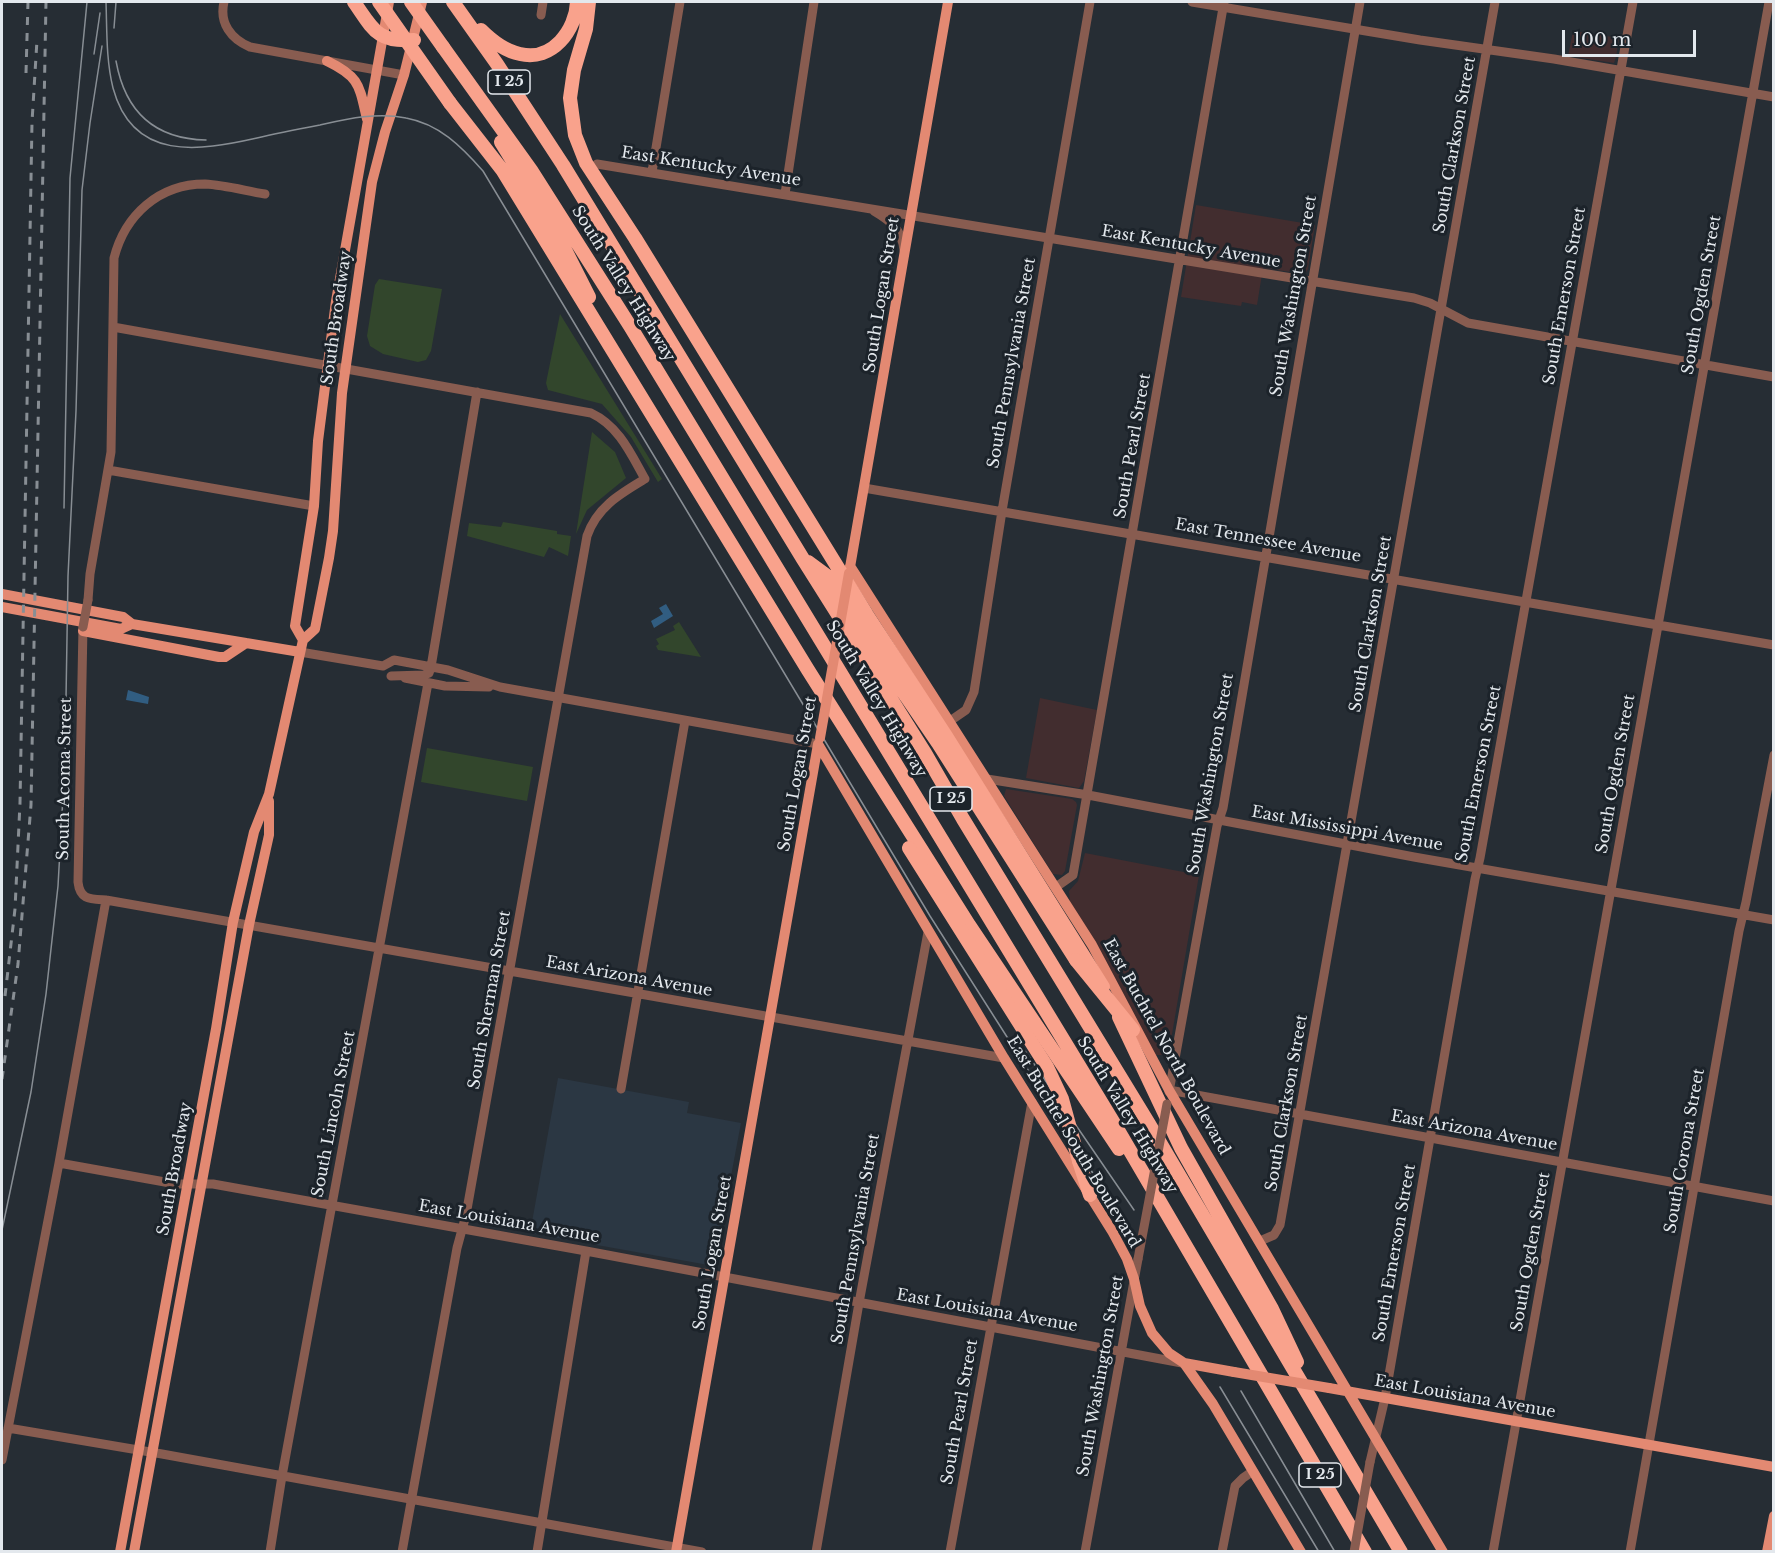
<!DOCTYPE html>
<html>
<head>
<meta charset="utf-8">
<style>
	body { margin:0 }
	#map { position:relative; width:1775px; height:1553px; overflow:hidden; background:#262d34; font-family:"Libre Baskerville",serif }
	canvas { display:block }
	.frame { position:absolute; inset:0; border:3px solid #e3e8ed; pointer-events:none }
	.scale { position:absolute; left:1562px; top:30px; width:134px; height:27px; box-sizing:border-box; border:3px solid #e3e8ed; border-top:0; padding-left:8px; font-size:18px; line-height:21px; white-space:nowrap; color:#e3e8ed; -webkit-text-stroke:4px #1c232a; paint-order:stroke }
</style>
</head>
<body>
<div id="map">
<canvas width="1775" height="1553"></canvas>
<div class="frame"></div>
<div class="scale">100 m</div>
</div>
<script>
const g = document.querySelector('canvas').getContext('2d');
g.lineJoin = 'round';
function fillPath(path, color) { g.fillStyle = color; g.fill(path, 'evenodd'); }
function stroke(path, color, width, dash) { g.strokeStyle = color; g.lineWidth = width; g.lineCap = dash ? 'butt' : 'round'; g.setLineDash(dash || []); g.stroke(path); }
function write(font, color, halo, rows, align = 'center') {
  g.font = font + ' "Libre Baskerville",serif'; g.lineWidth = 6; g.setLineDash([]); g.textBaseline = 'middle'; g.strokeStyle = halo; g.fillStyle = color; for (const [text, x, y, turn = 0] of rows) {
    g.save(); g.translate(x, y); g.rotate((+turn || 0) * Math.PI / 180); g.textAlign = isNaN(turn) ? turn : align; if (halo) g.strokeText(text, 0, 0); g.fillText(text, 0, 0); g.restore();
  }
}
const commercial = new Path2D(`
	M1573,31l46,7 -3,19 -2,6 -46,-7z
	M1196,205l119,20 -7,44 -3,5 -42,-6 -6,37 -15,-3 -1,4 -60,-9z
	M1040,698l57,12 -13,71 -5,7 -53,-10z
	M1006,789l66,10 4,3 1,3 -12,66 -3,4 -9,-1 -49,-78z
	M1085,853l114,22 -29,171 -7,9h-8l-85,-153 -1,-11 9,-10z`);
const built = new Path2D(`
	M558,1078l131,24 -2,11 54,10 -27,143 -184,-33z`);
const green = new Path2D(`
	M379,279l63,10 -11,62 -5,9 -8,2 -35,-8 -13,-8 -3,-10 8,-51z
	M560,314l102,165 -4,3 -27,-45 -29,-33 -54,-14 -2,-7z
	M592,432l23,20 11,26 -39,32 -11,24z
	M503,522l54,9v3l14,2 -3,20 -19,-9 -5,10 -77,-21 2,-13 32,4z
	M679,622l22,35 -43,-7 -2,-4 3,-2 -3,-5 19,-9 -2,-4z
	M427,748l106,19 -6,34 -106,-19z`);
const water = new Path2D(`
	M666,604l7,12 -19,12 -3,-7 12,-7 -4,-6z
	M128,690l21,7 -1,7 -22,-4z`);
const minor = new Path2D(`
	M224,2c-5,21 7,37 26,45l154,28
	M1192,2l228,38 134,19 220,38
	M541,15l2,-13
	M597,164l817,134 16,5 38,20 306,54
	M652,172l28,-170
	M785,194l29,-192
	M874,211c17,10 28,19 30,39
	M113,327l478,86c28,13 40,41 54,66 -25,15 -48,28 -58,57l-121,679 -9,33 -55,304
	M108,470l206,36
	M864,488l910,157
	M88,600l2,-26 21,-122 3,-194c11,-43 45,-74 91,-74 20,1 41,7 60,10
	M83,627l-5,255c2,18 12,17 28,18l898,158
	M300,652l83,14 11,-6 54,10 52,17 318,57
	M391,676l33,-1 5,-2 2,-6 46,-275
	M405,678l40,8 44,1
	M950,721l16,-11 8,-18 28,-181 88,-509
	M987,779l101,16 326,62 360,63
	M1056,887l17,-12 151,-873
	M621,1089l64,-368
	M1169,1090l605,111
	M1169,1092l48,-266 6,-18 137,-806
	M59,1163l117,21h37l373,67 596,112
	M1260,1241l14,-6 6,-10 215,-1223
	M8,1428l154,26 540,98
	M2,1460l57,-297 47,-263
	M1370,1462l15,-64 90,-519 5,-21 153,-856
	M270,1552l12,-76 146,-793
	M537,1552l49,-301
	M816,1552l43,-249 69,-371
	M950,1552l82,-450
	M1085,1552l53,-293
	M1222,1552l13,-66 8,-8 10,-7
	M1493,1552l276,-1550
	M1630,1552l109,-621 7,-29 28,-147`);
const major = new Path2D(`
	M327,61c33,16 32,24 40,58
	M850,566l242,379 77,145 274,462
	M849,573l99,-571
	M2,594l121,23 9,7 168,28
	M2,607l119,22 11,-5
	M83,631l136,26h6l21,-14
	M303,640l-8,-14 19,-120 4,-65 18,-140 53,-299
	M818,744l186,314 108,173 15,28 7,20 6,27 12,27 17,20 15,10 29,41 88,148
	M1184,1363l50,9
	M1329,1388l445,79
	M120,1552l96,-523 17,-107 21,-90 15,-38 34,-154 12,-11 14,-71 4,-27 9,-138 30,-211 13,-50 19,-57 18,-73
	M134,1552l115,-627 20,-90v-34
	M676,1552l142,-808
	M1767,1552l7,-36`);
const highway = new Path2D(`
	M354,2c19,27 23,41 60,38
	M453,2l44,62 66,101 240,394 122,194 38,66 186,305 252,428
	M589,2l-3,27 -12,41 -4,28 5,37 11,28 49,75 232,377 79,121 157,251
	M481,30c11,11 24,21 39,24 32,8 56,-24 57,-52
	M443,47l88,123 99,156 485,799 250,427
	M450,103l53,68 305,499 161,255 150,224
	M501,142l53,86 35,69
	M808,562l19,14 47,73 64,94 138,217
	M1119,1017l62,131 91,161 25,53
	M1079,1161l11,34`);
const tram = new Path2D(`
	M106,2c1,28 0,58 7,86 20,74 86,63 144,50 21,-5 42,-9 63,-13 27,-6 57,-13 86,-7 33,6 55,28 77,53l447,745 149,234 50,84
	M114,28l2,-26
	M94,54l6,-41
	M116,61c9,50 38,78 90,79
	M64,508l6,-330 17,-176
	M1023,1048l111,162
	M2,1230l29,-138 15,-98 12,-108 7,-126 3,-184 8,-165 6,-221 8,-67 12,-77
	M1220,1387l99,165
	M1241,1391l94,161`);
const rail = new Path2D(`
	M26,73l2,-71
	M5,996l10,-87 5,-106 12,-681 5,-82
	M2,1079l16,-115 13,-159 15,-803`);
const minorBridge = new Path2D(`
	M83,627l5,-27
	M1138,1259l29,-155
	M1354,1552l16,-90`);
const majorBridge = new Path2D(`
	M820,738l29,-165
	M1234,1372l95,16`);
const highwayBridge = new Path2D(`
	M379,2l71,101
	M411,2l32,45
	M909,848l138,219 15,32 17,62
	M1076,960l57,70`);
const shields = [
	[509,82,42],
	[951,799,42],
	[1320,1475,42]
];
const shieldNames = [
	["I 25",509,82],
	["I 25",951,799],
	["I 25",1320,1475]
];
const streetNames = [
	["South Clarkson Street",1455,145,-80],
	["East Kentucky Avenue",711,167,9],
	["East Kentucky Avenue",1191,247,10],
	["South Valley Highway",623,284,58],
	["South Logan Street",882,295,-81],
	["South Ogden Street",1702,295,-80],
	["South Washington Street",1294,296,-80],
	["South Emerson Street",1565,296,-80],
	["South Broadway",337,318,-82],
	["South Pennsylvania Street",1012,363,-80],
	["South Pearl Street",1133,446,-80],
	["East Tennessee Avenue",1268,541,10],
	["South Clarkson Street",1371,624,-80],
	["South Valley Highway",876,699,59],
	["South Logan Street",798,774,-80],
	["South Washington Street",1211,774,-80],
	["South Emerson Street",1479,774,-79],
	["South Ogden Street",1616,774,-80],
	["South Acoma Street",65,779,-89],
	["East Mississippi Avenue",1347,829,10],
	["East Arizona Avenue",629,977,10],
	["South Sherman Street",490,1000,-80],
	["East Buchtel North Boulevard",1166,1047,61],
	["South Clarkson Street",1287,1103,-80],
	["South Lincoln Street",334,1114,-79],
	["South Valley Highway",1127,1115,59],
	["East Arizona Avenue",1474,1131,10],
	["East Buchtel South Boulevard",1073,1142,59],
	["South Corona Street",1685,1151,-80],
	["South Broadway",175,1169,-80],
	["East Louisiana Avenue",509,1222,10],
	["South Pennsylvania Street",856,1239,-80],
	["South Ogden Street",1531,1252,-80],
	["South Logan Street",713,1253,-80],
	["South Emerson Street",1395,1253,-80],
	["East Louisiana Avenue",987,1311,10],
	["South Washington Street",1101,1376,-80],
	["East Louisiana Avenue",1465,1397,10],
	["South Pearl Street",960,1412,-80]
];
fillPath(commercial, '#422d2f');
fillPath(built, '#2b3743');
fillPath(green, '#32462c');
fillPath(water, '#315d81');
stroke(minor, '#885c50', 9);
stroke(major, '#e38972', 10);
stroke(highway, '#f9a28c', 14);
stroke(tram, '#888e94', 1.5);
stroke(rail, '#888e94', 3, [8, 8]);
stroke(minorBridge, '#885c50', 9);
stroke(majorBridge, '#e38972', 10);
stroke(highwayBridge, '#f9a28c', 14);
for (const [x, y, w] of shields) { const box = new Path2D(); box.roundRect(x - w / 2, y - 12, w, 24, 4.5); g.fillStyle = '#1c232a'; g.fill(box); stroke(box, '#e3e8ed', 1.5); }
write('bold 15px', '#e3e8ed', null, shieldNames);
write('16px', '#e3e8ed', '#1c232a', streetNames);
</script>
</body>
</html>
